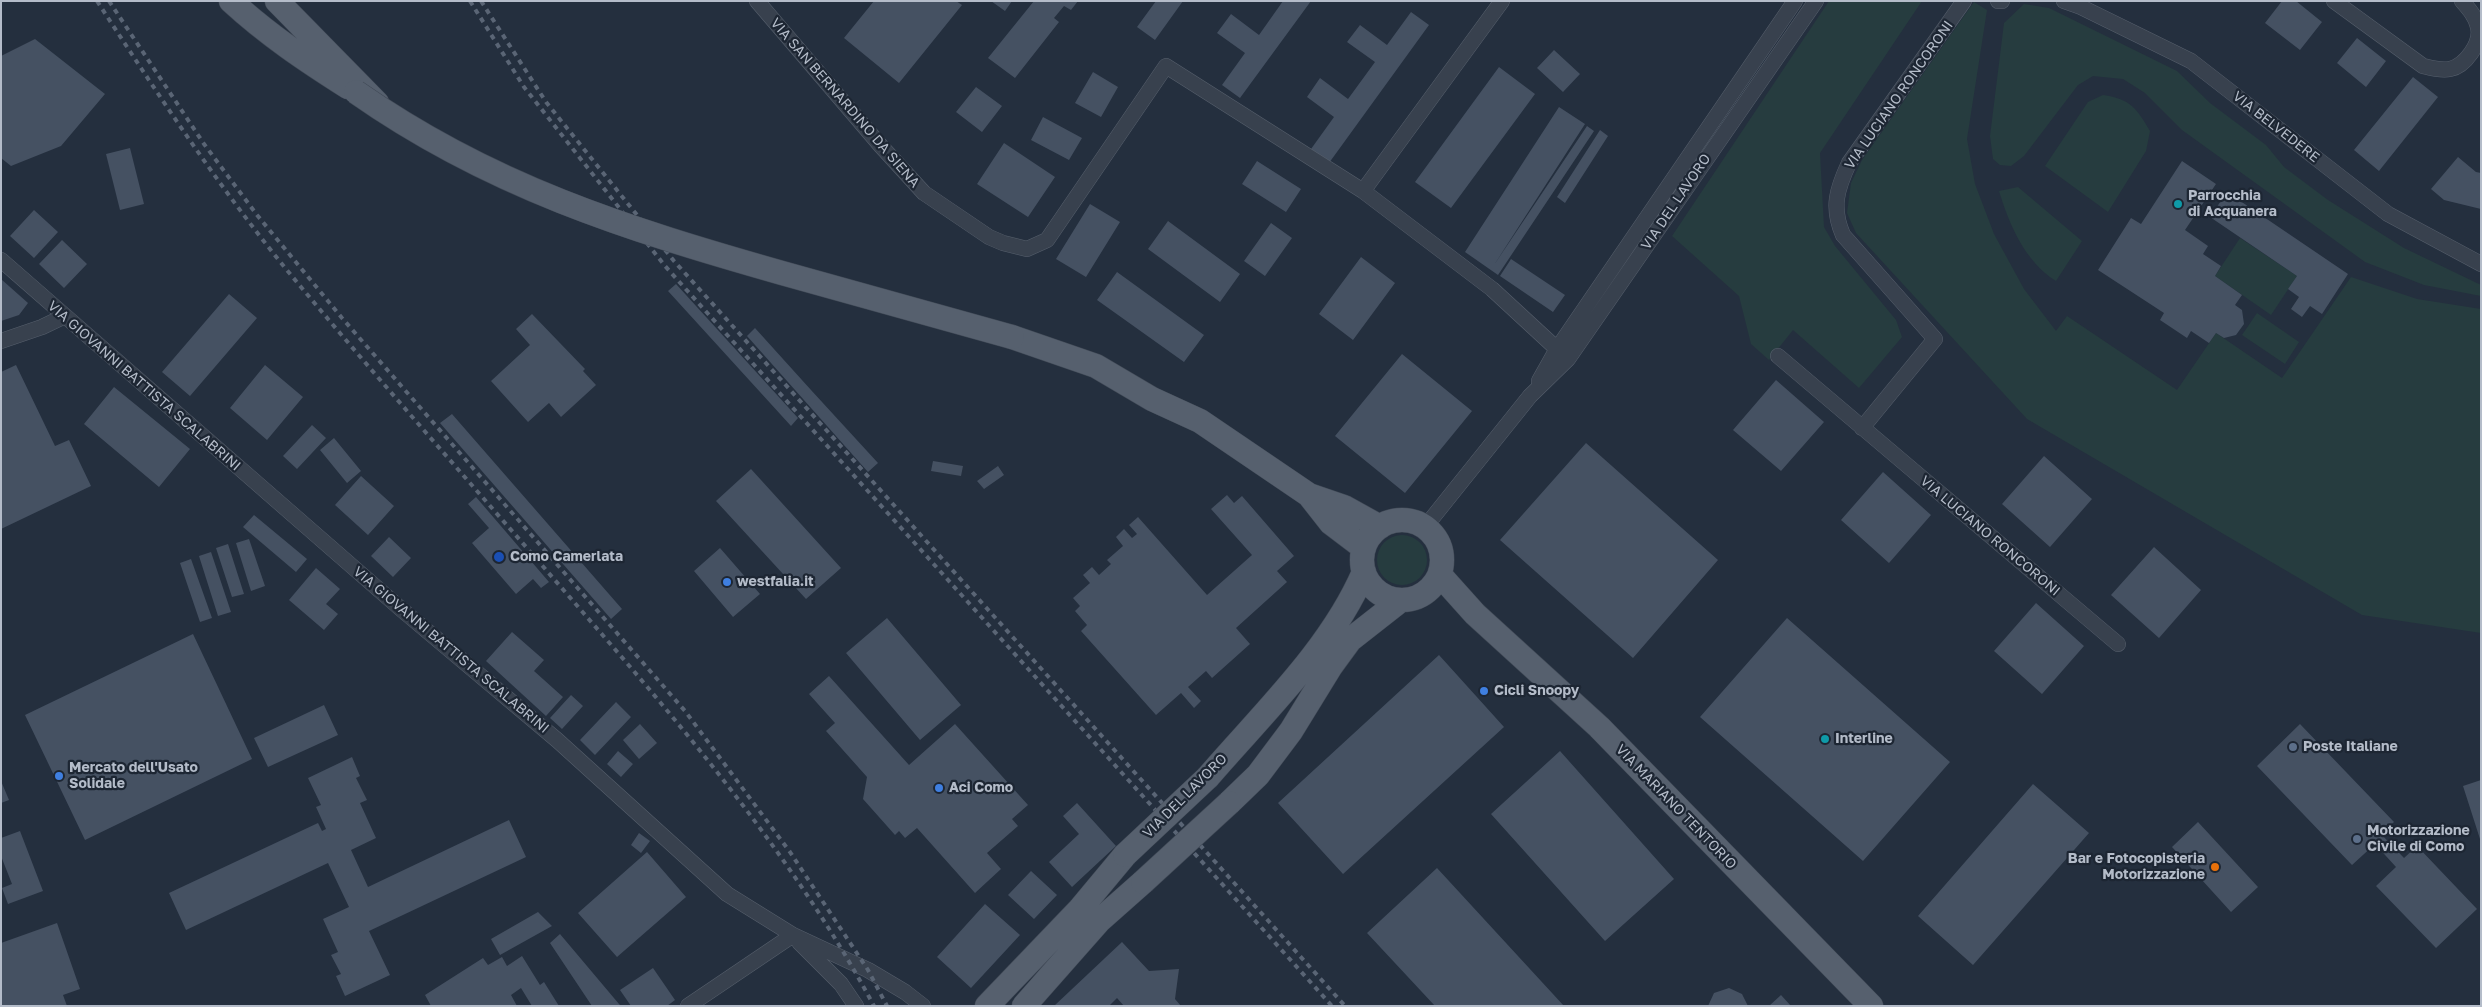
<!DOCTYPE html>
<html>
<head>
<meta charset="utf-8">
<style>
	body { margin:0 }
	#map { position:relative; width:2482px; height:1007px; overflow:hidden; background:#242f3e; font-family:"Golos Text",sans-serif }
	canvas { display:block }
	.frame { position:absolute; inset:0; border:2px solid #b4bcc9; pointer-events:none }
</style>
</head>
<body>
<div id="map">
<canvas width="2482" height="1007"></canvas>
<div class="frame"></div>
</div>
<script>
const g = document.querySelector('canvas').getContext('2d');
g.lineJoin = 'round';
function fillPath(path, color) { g.fillStyle = color; g.fill(path, 'evenodd'); }
function stroke(path, color, width, dash) { g.strokeStyle = color; g.lineWidth = width; g.lineCap = dash ? 'butt' : 'round'; g.setLineDash(dash || []); g.stroke(path); }
function write(font, color, halo, rows, align = 'center') {
  g.font = font + ' "Golos Text",sans-serif'; g.lineWidth = 4.5; g.setLineDash([]); g.textBaseline = 'middle'; g.strokeStyle = halo; g.fillStyle = color; for (const [text, x, y, turn = 0] of rows) {
    g.save(); g.translate(x, y); g.rotate((+turn || 0) * Math.PI / 180); g.textAlign = isNaN(turn) ? turn : align; if (halo) g.strokeText(text, 0, 0); g.fillText(text, 0, 0); g.restore();
  }
}
const green = new Path2D(`
	M1829,1h93l-102,152 4,74 11,19 61,74 6,17 -43,51 -66,-58 -24,30 -18,-16 -12,-48 -67,-60z
	M1974,2l13,8 -20,129 8,45 19,50 30,55 32,42 11,-15 110,74 39,-57 66,45 69,-101 66,22 64,10v324l-119,-18 -335,-196 -171,-186 -9,-20 4,-30 11,-23z
	M2024,4l25,4 128,63 33,32 56,42 18,22 44,33 76,48 77,37v11l-57,-11 -59,-23 -183,-132 -37,-37 -22,-14 -30,-3 -15,9 -54,71 -13,10 -11,-1 -7,-6 -3,-23 14,-113z
	M2103,95c28,4 34,14 47,36l-4,20 -38,61 -63,-46 43,-64z
	M2018,187l64,54 -26,40c-31,-19 -47,-57 -57,-90z
	M2240,238l57,38 -26,39 -56,-39z
	M2257,313l42,29 -14,22 -43,-29z
	M1377 560a25 25 0 1 1 50 0a25 25 0 1 1-50 0Z`);
const building = new Path2D(`
	M874,1h82l6,4 -63,78 -55,-45z
	M991,1h21l-7,10z
	M1034,1h44l-7,9 -7,-4 -10,12 5,4 -44,56 -27,-20z
	M1156,1h27l-28,39 -18,-13z
	M1283,1h28l-71,97 -18,-13 23,-32 -28,-20 14,-19 28,21z
	M2282,1h14l26,21 -22,28 -35,-27z
	M1411,12l18,13 -100,138 -18,-14 23,-32 -27,-20 13,-19 28,21 27,-37 -28,-20 13,-17 27,20z
	M2357,38l29,23 -20,26 -29,-24z
	M35,39l70,55 -44,52 -50,20 -10,-8v-102z
	M1554,50l26,24 -17,18 -26,-24z
	M1499,67l36,27 -84,114 -36,-26z
	M1093,72l25,15 -17,30 -26,-14z
	M2413,77l25,20 -59,74 -25,-21z
	M976,87l26,19 -20,26 -26,-20z
	M1559,107l26,17 -91,141 93,-139 7,5 -96,144 -33,-23z
	M1043,117l39,21 -13,22 -38,-20z
	M1600,130l8,6 -43,67 -8,-6z
	M1004,143l51,34 -27,40 -51,-33z
	M130,148l14,56 -24,6 -14,-56z
	M2458,157l18,15 5,1v36l-37,-9 -13,-11z
	M1257,161l44,28 -15,23 -44,-28z
	M2182,161l34,23 -31,46 23,16 -5,8 18,12 -6,10 27,19 -7,10 7,5 2,14 -8,11 -12,3 -8,-5 -7,10 -18,-12 -4,7 -27,-18 4,-7 -66,-43 33,-52 10,6z
	M2227,192l121,82 -26,40 -12,-8 -8,11 -11,-8 8,-12 -11,-8 9,-13 -87,-59z
	M1090,204l30,18 -34,55 -30,-18z
	M34,210l24,22 -24,26 -24,-22z
	M1168,221l72,53 -20,28 -72,-53z
	M1271,223l21,15 -27,38 -21,-15z
	M62,240l25,24 -23,24 -25,-24z
	M1361,257l34,26 -42,57 -34,-26z
	M1511,259l54,36 -12,17 -53,-36z
	M1117,272l87,63 -20,27 -87,-62z
	M1,279l27,24 -9,12 -18,6z
	M676,284l122,134 -7,8 -123,-135z
	M229,294l28,24 -67,78 -28,-24z
	M532,314l53,55 -2,2 13,14 -35,32 -12,-14 -21,19 -37,-41 39,-36 -14,-16z
	M755,328l56,62 67,73 -10,9 -121,-136z
	M1402,354l70,57 -67,82 -70,-57z
	M16,365l39,81 14,-6 22,46 -90,43v-157z
	M265,365l38,32 -36,43 -37,-32z
	M1776,380l48,42 -43,49 -48,-41z
	M114,387l76,62 -31,38 -75,-63z
	M452,414l170,195 -11,10 -171,-196z
	M312,425l14,13 -29,31 -14,-13z
	M334,438l27,33 -14,12 -27,-33z
	M1586,443l132,117 -85,98 -133,-118z
	M2044,456l48,43 -42,48 -48,-43z
	M933,461l30,5 -2,10 -30,-5z
	M998,466l6,9 -20,14 -7,-8z
	M751,469l90,99 -35,31 -90,-98z
	M1883,472l48,43 -42,48 -48,-43z
	M361,476l33,30 -26,29 -33,-30z
	M1227,495l7,8 8,-7 52,60 -17,15 10,11 -51,46 14,16 -38,34 -6,-7 -18,16 13,14 -7,7 -13,-15 -25,22 -75,-84 6,-6 -12,-14 5,-5 -7,-8 17,-15 -7,-8 9,-8 7,8 12,-11 -4,-4 16,-14 -7,-9 8,-8 8,9 5,-4 -8,-9 9,-8 69,78 45,-40 -41,-46z
	M476,497l73,85 -8,6 -8,-9 -17,15 -44,-51 17,-15 -21,-24z
	M254,515l53,44 -11,13 -53,-45z
	M389,537l22,21 -18,19 -22,-21z
	M249,539l16,47 -14,5 -15,-48z
	M228,544l16,50 -12,3 -16,-49z
	M2154,547l47,43 -42,48 -48,-43z
	M720,548l40,46 -27,23 -39,-46z
	M211,552l20,60 -13,4 -19,-60z
	M191,559l21,59 -12,4 -20,-59z
	M316,568l24,21 -14,15 12,10 -14,16 -35,-30z
	M2036,603l48,43 -42,48 -48,-43z
	M887,618l74,87 -41,35 -74,-87z
	M1787,618l163,144 -87,99 -163,-144z
	M512,632l32,28 -10,11 29,26 -17,19 -60,-55z
	M193,634l59,125 -167,81 -60,-125z
	M1439,655l65,72 -161,147 -65,-71z
	M829,676l80,89 46,-41 73,81 -16,14 6,7 -31,27 14,16 -26,24 -58,-65 -12,10 -6,-7 -4,4 -32,-36 4,-22 -41,-46 9,-8 -26,-29z
	M571,695l12,11 -21,23 -12,-11z
	M616,702l15,15 -36,38 -15,-15z
	M324,705l14,30 -70,32 -14,-29z
	M640,724l17,19 -18,16 -16,-19z
	M2300,724l94,98 -13,12 23,24 13,-12 60,63 -41,39 -60,-62 20,-19 -21,-23 -23,21 -95,-99z
	M618,751l15,13 -12,13 -14,-13z
	M1560,751l114,128 -69,62 -114,-127z
	M352,757l8,19 -4,2 11,22 -7,3 16,35 -25,12 17,37 141,-67 17,37 -157,74 21,44 -45,21 -9,-20 5,-2 -10,-19 7,-3 -15,-33 26,-12 -21,-44 -142,67 -17,-37 149,-70 4,8 4,-2 -10,-22 5,-2 -13,-27z
	M2481,780v59h-1l-17,-53z
	M1,781l8,19 -8,3z
	M2033,784l56,49 -116,132 -55,-49z
	M1077,803l39,43 -44,41 -23,-25 30,-28 -16,-18z
	M2198,822l60,65 -27,25 -59,-65z
	M20,831l23,60 -35,13 -6,-16 10,-4 -11,-28v-18z
	M639,833l11,8 -9,12 -10,-8z
	M647,852l39,45 -69,60 -39,-44z
	M1437,868l127,138h-129l-68,-73z
	M1031,871l26,24 -23,24 -26,-24z
	M985,904l35,31 -49,53 -34,-31z
	M538,912l14,14 -52,29 -9,-16z
	M57,923l23,66 -17,6 4,11h-66v-63z
	M560,934l59,70 2,2h-29l-42,-63z
	M1122,942l27,29 30,-2 -4,30 6,7h-57l-7,-8 -8,8h-55z
	M522,956l18,29 4,-3 15,24h-27l-11,-18 -10,7 6,11h-86l-6,-11 58,-37 5,7 14,-8 5,9z
	M653,968l22,32 -8,6h-36l-11,-16z
	M1729,988l13,6 6,12h-40l6,-13z
	M1781,995l10,11h-22z`);
const minor = new Path2D(`
	M757,1l123,144 44,48 65,44 14,6 24,6 20,-9 119,-174 197,125 129,98 65,60
	M1998,1h4
	M2064,1l17,6 110,54 197,153 93,50
	M2334,1l89,65c8,2 18,5 27,3 15,-3 32,-26 28,-42 -2,-10 -9,-18 -16,-26
	M1363,191l139,-190
	M1,260l400,349 156,131 170,154 66,41 75,35 37,22 18,14
	M1,341l41,-14 23,-11
	M1778,356l340,288
	M1539,381l18,-32 238,-348
	M1862,428l73,-89 -92,-104c-12,-28 -6,-46 6,-72l115,-162
	M1425,527l105,-131 38,-37 248,-358
	M799,942l42,42 15,22
	M688,1006l105,-71`);
const primary = new Path2D(`
	M231,1c37,34 76,60 117,86
	M277,1l100,102
	M1012,337l84,29 56,33 48,22 109,74 35,12 36,20
	M1309,495l22,28 33,25
	M1362 560a40 40 0 1 1 80 0a40 40 0 1 1-80 0Z
	M1440,575l35,39 124,113 272,279
	M1208,777c55,-64 123,-128 156,-205
	M1229,803l29,-28 33,-44 40,-65 19,-26 51,-40
	M987,1006l93,-97 45,-54
	M1024,1006l75,-85 44,-39`);
const rail = new Path2D(`
	M97,1c64,98 128,196 204,286 93,111 190,219 285,329 105,120 212,248 288,390
	M109,1l95,143 53,71 85,103 343,393 105,141 78,118 19,36
	M470,1l54,86 141,179 667,740
	M481,1l65,101 128,159 671,745`);
const primaryBridge = new Path2D(`
	M356,92c134,94 271,137 426,181 77,22 154,43 230,64
	M1125,855l83,-78
	M1143,882l86,-79`);
const markers = [
	[2178,204,5,"#0f9aa8"],
	[499,557,6,"#1a4fb4"],
	[727,582,5,"#3f7fe0"],
	[1484,691,5,"#3f7fe0"],
	[1825,739,5,"#0f9aa8"],
	[2293,747,5,"#5c6f8a"],
	[59,776,5,"#3f7fe0"],
	[939,788,5,"#3f7fe0"],
	[2357,839,5,"#5c6f8a"],
	[2215,867,5,"#e8710a"]
];
const streetNames = [
	["VIA LUCIANO RONCORONI",1899,95,-55],
	["VIA SAN BERNARDINO DA SIENA",845,103,49],
	["VIA BELVEDERE",2276,127,38],
	["VIA DEL LAVORO",1676,202,-56],
	["VIA GIOVANNI BATTISTA SCALABRINI",144,386,41],
	["VIA LUCIANO RONCORONI",1990,536,40],
	["VIA GIOVANNI BATTISTA SCALABRINI",451,650,40],
	["VIA DEL LAVORO",1185,796,-45],
	["VIA MARIANO TENTORIO",1676,807,46]
];
const poiNames = [
	["Parrocchia",2188,196],
	["di Acquanera",2188,212],
	["Como Camerlata",510,557],
	["westfalia.it",737,582],
	["Cicli Snoopy",1494,691],
	["Interline",1835,739],
	["Poste Italiane",2303,747],
	["Mercato dell'Usato",69,768],
	["Solidale",69,784],
	["Aci Como",949,788],
	["Motorizzazione",2367,831],
	["Civile di Como",2367,847],
	["Bar e Fotocopisteria",2205,859,"right"],
	["Motorizzazione",2205,875,"right"]
];
fillPath(green, '#263c3f');
fillPath(building, '#455162');
stroke(minor, '#565f6c', 16);
stroke(primary, '#414a57', 25);
stroke(minor, '#38414e', 15);
stroke(primary, '#56606e', 24);
stroke(rail, '#5a6575', 4, [5, 5]);
stroke(primaryBridge, '#414a57', 25, []);
stroke(primaryBridge, '#56606e', 24);
for (const [x, y, r, color] of markers) { const dot = new Path2D(); dot.arc(x, y, r, 0, 2 * Math.PI); g.fillStyle = color; g.fill(dot); stroke(dot, '#1d2633', 2); }
write('14px', '#b4bcc9', '#1d2633', streetNames);
write('bold 14px', '#b4bcc9', '#1d2633', poiNames, 'left');
</script>
</body>
</html>
